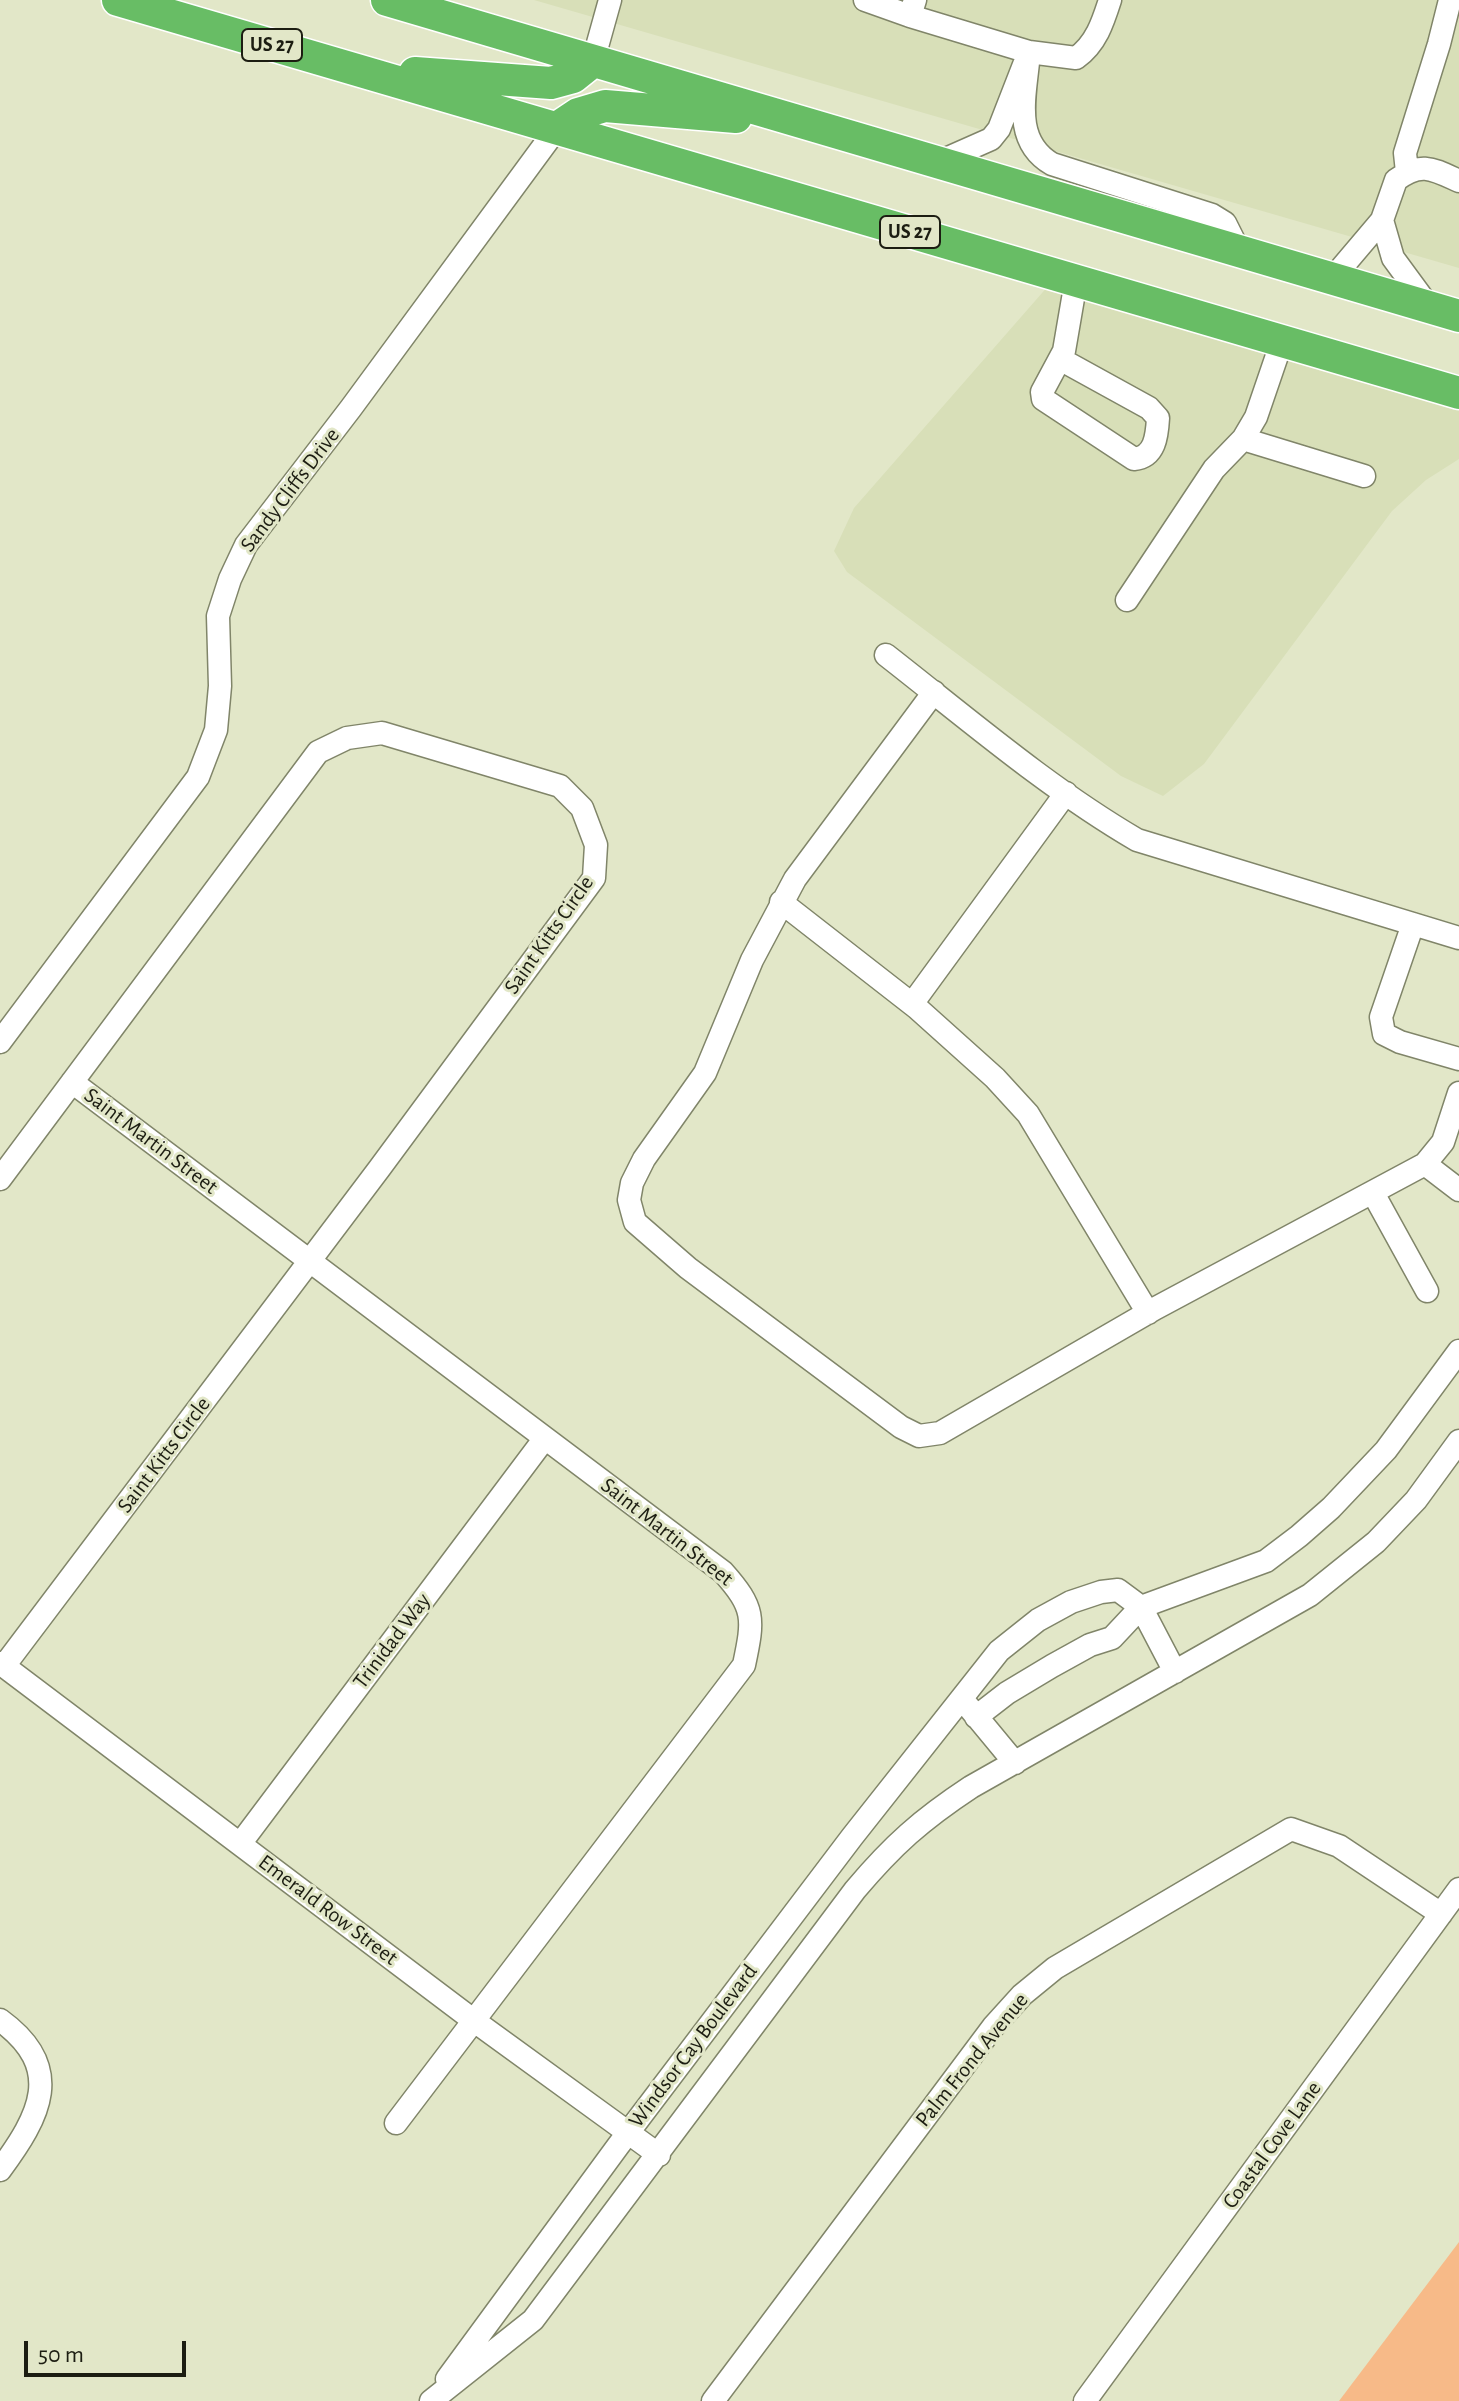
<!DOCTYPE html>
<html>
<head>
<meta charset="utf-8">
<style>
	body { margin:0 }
	#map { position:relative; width:1459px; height:2401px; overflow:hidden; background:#e2e7c8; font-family:"Alegreya Sans",sans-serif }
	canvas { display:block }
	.scale { position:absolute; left:24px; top:2341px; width:162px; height:36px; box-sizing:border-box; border:4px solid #1c1d12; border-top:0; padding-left:10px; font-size:24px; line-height:28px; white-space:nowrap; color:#1c1d12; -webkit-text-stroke:6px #e2e7c8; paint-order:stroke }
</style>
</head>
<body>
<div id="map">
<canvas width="1459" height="2401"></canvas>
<div class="scale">50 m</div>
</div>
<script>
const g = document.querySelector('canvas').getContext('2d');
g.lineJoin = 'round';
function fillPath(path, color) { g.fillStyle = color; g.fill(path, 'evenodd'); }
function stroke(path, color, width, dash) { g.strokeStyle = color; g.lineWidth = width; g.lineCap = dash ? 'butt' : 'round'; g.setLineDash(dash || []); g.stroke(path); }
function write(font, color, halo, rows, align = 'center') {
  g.font = font + ' "Alegreya Sans",sans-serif'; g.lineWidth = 6; g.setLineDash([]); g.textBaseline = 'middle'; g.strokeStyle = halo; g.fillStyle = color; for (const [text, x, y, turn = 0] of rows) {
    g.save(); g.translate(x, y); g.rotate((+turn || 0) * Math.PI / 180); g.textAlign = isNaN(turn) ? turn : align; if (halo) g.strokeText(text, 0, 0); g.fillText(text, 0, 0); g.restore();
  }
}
const built = new Path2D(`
	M534,0h925v268z
	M1049,285l410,123v51l-33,21 -34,31 -188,253 -41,32 -42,-20 -274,-204 -13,-21 20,-43z`);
const green = new Path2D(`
	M1459,2242v159h-120z`);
const minor = new Path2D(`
	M865,0l45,16 5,-16
	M910,16l119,36 47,6c20,-14 27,-36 34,-58
	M593,61l17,-61
	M939,162l52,-23 8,-10 30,-77c-3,41 -18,88 23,112l160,51 13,8 14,28
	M1407,172l-2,-19 34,-109 11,-44
	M1382,220l11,38 36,49
	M1332,279l50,-59 14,-40c25,-19 37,-11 63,1
	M1060,359l89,49 9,10c-1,18 -3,39 -24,41l-91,-60 -1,-7 22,-41 12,-70
	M1243,439l121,37
	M1127,600l87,-131 29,-30 13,-22 26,-76
	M886,655c82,64 162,133 251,185l322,98
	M934,692l-139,187 -43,81 -47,113 -61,86 -12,24 -3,17 6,22 53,46 213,159 18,9 21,-3 216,-125 269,-144 18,-22 16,-49
	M781,902l136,106 78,70 33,36 120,199
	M1413,924l-32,93 3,17 16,8 59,17
	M912,1004l154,-211
	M0,1042l198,-265 18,-47 4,-44 -2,-70 12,-37 16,-34 105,-137 206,-280
	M72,1082l651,490c32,36 31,46 21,93l-348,458
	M1425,1164l34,26
	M0,1179l318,-427 29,-14 35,-5 178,53 22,22 14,37 -2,33 -215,291 -375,497
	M1373,1193l54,98
	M0,1663l473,357 186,135
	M967,1705l48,58
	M976,1717l31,-24 45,-27 38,-21 22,-7 29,-31 125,-46 33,-25 32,-28 55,-58 73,-99
	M240,1844l305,-406
	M0,2020c66,48 40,96 0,150
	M447,2379l171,-233 234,-309 147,-186 39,-31 33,-18 30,-10 17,-2 23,17 34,65
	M431,2401l102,-81 322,-430c38,-45 66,-70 116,-103l339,-192 66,-53 40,-42 43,-59
	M713,2401l280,-374 29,-32 33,-27 236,-139 48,17 102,68
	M1085,2401l374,-512`);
const highway = new Path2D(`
	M118,0l1341,393
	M387,0l1072,316
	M415,73l136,10 22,-6 20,-16
	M557,128l21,-14 27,-8 131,11`);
const shields = [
	[272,45,60],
	[910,232,60]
];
const shieldNames = [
	["US 27",272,45],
	["US 27",910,232]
];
const streetNames = [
	["Sandy Cliffs Drive",290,490,-53],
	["Saint Kitts Circle",549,935,-55],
	["Saint Martin Street",151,1141,37],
	["Saint Kitts Circle",164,1455,-53],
	["Saint Martin Street",667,1532,38],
	["Trinidad Way",392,1641,-53],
	["Emerald Row Street",328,1910,37],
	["Windsor Cay Boulevard",693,2046,-53],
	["Palm Frond Avenue",972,2060,-51],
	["Coastal Cove Lane",1272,2145,-54]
];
fillPath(built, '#d8dfb8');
fillPath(green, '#f7ba88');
stroke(minor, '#808569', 25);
stroke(highway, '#fff', 35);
stroke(minor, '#fff', 22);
stroke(highway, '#68bd65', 32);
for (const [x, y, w] of shields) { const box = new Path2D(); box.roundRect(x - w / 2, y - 16, w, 32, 6); g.fillStyle = '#e2e7c8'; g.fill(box); stroke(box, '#1c1d12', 2); }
write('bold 20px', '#1c1d12', null, shieldNames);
write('22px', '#1c1d12', '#e2e7c8', streetNames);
</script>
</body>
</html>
